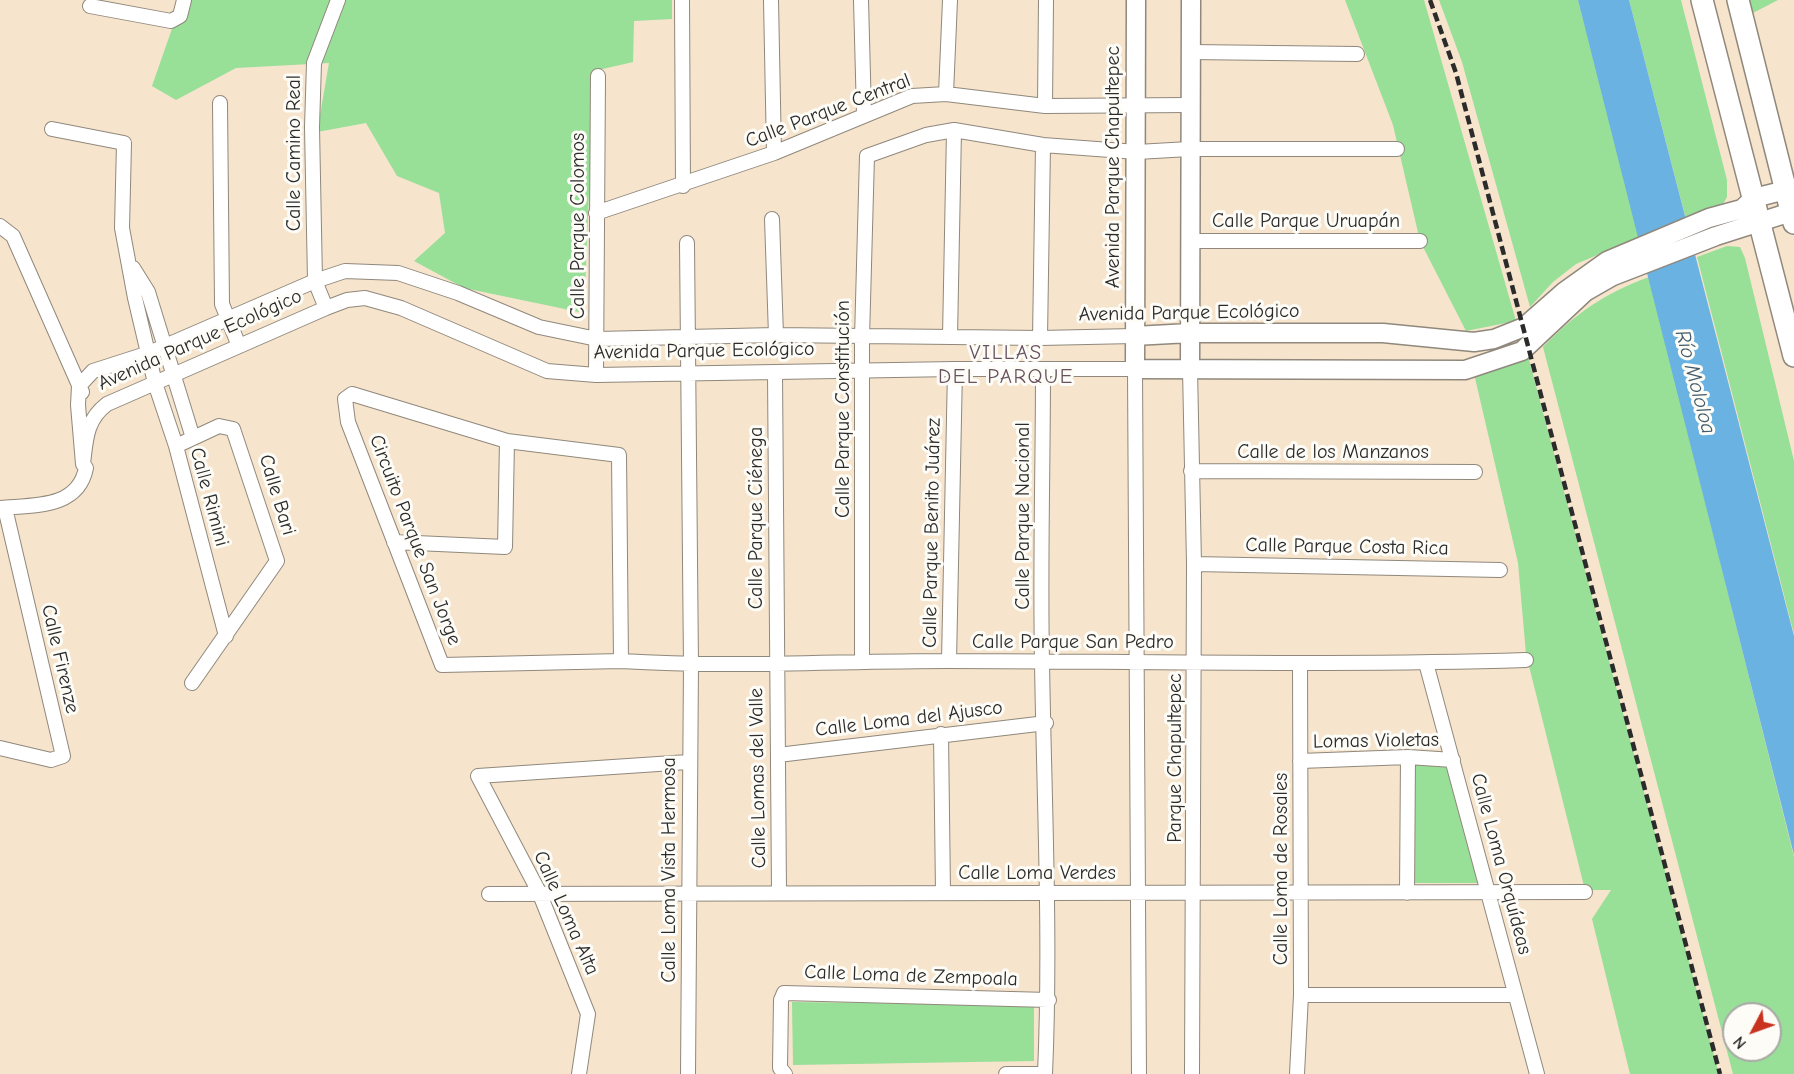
<!DOCTYPE html>
<html>
<head>
<meta charset="utf-8">
<style>
	body { margin:0 }
	#map { position:relative; width:1794px; height:1074px; overflow:hidden; background:#f6e4cc; font-family:"Comic Neue",sans-serif }
	canvas { display:block }
	.north { position:absolute; left:1722px; top:1002px; width:60px; height:60px; box-sizing:border-box; background:#fdfcf7; border:2px solid #a9a8a5; border-radius:50%; rotate:229deg; font-size:16px; font-weight:700; line-height:24px; text-align:center; color:#2b2b2b }
	.north::after { content:''; display:block; margin:auto; width:21px; height:27px; background:#c8321e; clip-path:polygon(50% 0,100% 100%,50% 72%,0 100%) }
</style>
</head>
<body>
<div id="map">
<canvas width="1794" height="1074"></canvas>
<div class="north">N</div>
</div>
<script>
const g = document.querySelector('canvas').getContext('2d');
g.lineJoin = 'round';
function fillPath(path, color) { g.fillStyle = color; g.fill(path, 'evenodd'); }
function stroke(path, color, width, dash) { g.strokeStyle = color; g.lineWidth = width; g.lineCap = dash ? 'butt' : 'round'; g.setLineDash(dash || []); g.stroke(path); }
function write(font, color, halo, rows, align = 'center') {
  g.font = font + ' "Comic Neue",sans-serif'; g.lineWidth = 6; g.setLineDash([]); g.textBaseline = 'middle'; g.strokeStyle = halo; g.fillStyle = color; for (const [text, x, y, turn = 0] of rows) {
    g.save(); g.translate(x, y); g.rotate((+turn || 0) * Math.PI / 180); g.textAlign = isNaN(turn) ? turn : align; if (halo) g.strokeText(text, 0, 0); g.fillText(text, 0, 0); g.restore();
  }
}
const green = new Path2D(`
	M182,0h490v19l-38,2 -1,41 -39,9 -10,242 -120,-25 -50,-27 31,-28 -6,-40 -42,-17 -31,-53 -49,9 12,-69 -93,5 -60,32 -24,-14z
	M1345,0h79l92,321 -50,10 -46,-90 -27,-116z
	M1439,0h139l62,237 -64,27 -23,18 -23,25 -68,-245z
	M1629,0h52l46,180v17l-5,9 -35,17z
	M1745,0h33l-29,15z
	M1727,246l13,1 5,11 49,203v173l-97,-377z
	M1649,277l145,580v217h-61l-190,-727c33,-34 62,-54 106,-70zM1734,1014h36v36h-36z
	M1527,352l192,722h-89l-38,-155 19,-29h-26l-59,-236 -8,-91 -46,-198z
	M1411,765h38l29,118h-68z
	M792,1002l242,3v56l-241,4z`);
const water = new Path2D(`
	M1578,0h51l165,636v219z`);
const street = new Path2D(`
	M682,0l1,186
	M771,0l3,153
	M861,0l3,114
	M90,6l81,15 9,-5 4,-16
	M1190,52l167,2
	M946,94l4,-94
	M220,103l2,201 17,42
	M1045,106l1,-106
	M52,129l72,14 -2,85 13,70 20,85 21,63 50,190
	M596,213l178,-60 138,-57 34,-2 99,12 144,-1
	M772,219l4,116
	M0,226l13,10 69,156
	M1192,241h228
	M687,243l4,422 -3,409
	M133,268l15,24 45,146
	M326,308l-11,-27 -3,-154 2,-64 24,-63
	M950,337l4,-207
	M1040,338l3,-193
	M1190,369l4,195 -2,510
	M1043,370c0,97 -3,194 -1,291 2,138 9,275 3,413
	M775,373l4,520
	M596,375l2,-299
	M352,394l155,47 112,14 2,206 -179,4 -94,-243 -3,-23z
	M176,446l43,-20 14,3 44,132 -85,122
	M83,464c3,-25 3,-44 24,-60l219,-96 21,-8 18,-2 36,10 146,63 49,4 359,-6h180l4,705
	M1191,471l284,1
	M0,508c33,-3 78,1 86,-40l-3,-4 -5,-59 1,-19 14,-15 56,-18 166,-72 30,-10 53,2 60,20 81,34 58,12 179,-4 264,3 94,-2
	M394,542l111,5 2,-106
	M1194,564l306,6
	M621,661c109,7 218,0 327,0 193,0 385,5 578,-1
	M949,661l6,-292
	M862,662v-324l5,-182 59,-21 28,-5 89,15 94,7 52,-3h208
	M1426,663l111,411
	M941,734l2,159
	M0,748l51,12 12,-4 -58,-248
	M778,755l268,-32
	M1300,761l108,-4 45,3
	M1407,893l1,-136
	M489,894l1096,-2
	M1301,995h214
	M579,1074l9,-60 -49,-122 -61,-116 210,-14
	M785,1074l-5,-6 1,-68 3,-7 265,7
	M1006,1074h39
	M1297,1074l4,-79 -1,-332`);
const secondary = new Path2D(`
	M1136,0l-1,369 330,1 57,-19 63,-59 28,-16 103,-40 78,-25
	M1134,336l56,-3h193l91,9 20,-3 30,-12 41,-36 42,-30 102,-43 33,-9 12,-11 40,-10
	M1190,369l1,-369`);
const primary = new Path2D(`
	M1702,0l92,356
	M1738,0l56,223`);
const rail = new Path2D(`
	M1430,0l26,73 264,1001`);
const streetNames = [
	["Calle Parque Central",828,111,-21],
	["Calle Camino Real",294,153,-90],
	["Avenida Parque Chapultepec",1113,167,-90],
	["Calle Parque Uruapán",1306,221],
	["Calle Parque Colomos",578,226,-90],
	["Avenida Parque Ecológico",1189,313,-1],
	["Avenida Parque Ecológico",200,340,-24],
	["Avenida Parque Ecológico",704,351,-1],
	["Calle Parque Constitución",843,409,-90],
	["Calle de los Manzanos",1333,452],
	["Calle Bari",277,495,73],
	["Calle Rimini",209,497,75],
	["Calle Parque Nacional",1023,516,-90],
	["Calle Parque Ciénega",756,518,-90],
	["Calle Parque Benito Juárez",932,533,-89],
	["Circuito Parque San Jorge",415,540,69],
	["Calle Parque Costa Rica",1347,547,1],
	["Calle Parque San Pedro",1073,642],
	["Calle Firenze",60,659,77],
	["Calle Loma del Ajusco",909,719,-7],
	["Lomas Violetas",1376,741,-1],
	["Parque Chapultepec",1175,758,-90],
	["Calle Lomas del Valle",758,778,-91],
	["Calle Loma Orquídeas",1501,864,75],
	["Calle Loma de Rosales",1281,869,-90],
	["Calle Loma Vista Hermosa",669,870,-90],
	["Calle Loma Verdes",1037,873],
	["Calle Loma Alta",566,913,66],
	["Calle Loma de Zempoala",911,976,2]
];
const neighbourhoodNames = [
	["VILLAS",1006,353],
	["DEL PARQUE",1006,377]
];
const waterNames = [
	["Río Mololoa",1695,382,75]
];
fillPath(green, '#98df98');
fillPath(water, '#69b2e1');
stroke(street, '#90887c', 16);
stroke(secondary, '#90887c', 21);
stroke(primary, '#90887c', 24);
stroke(street, '#fff', 14);
stroke(secondary, '#fff', 18);
stroke(primary, '#fff', 21);
stroke(rail, '#2b2b2b', 4.5, [9, 4.5]);
write('20px', '#2b2b2b', '#fdfcf7', streetNames);
g.letterSpacing = '1.5px';
write('21px', '#685260', '#fdfcf7', neighbourhoodNames);
g.letterSpacing = '0px';
write('italic 21px', '#415a6b', '#fdfcf7', waterNames);
</script>
</body>
</html>
